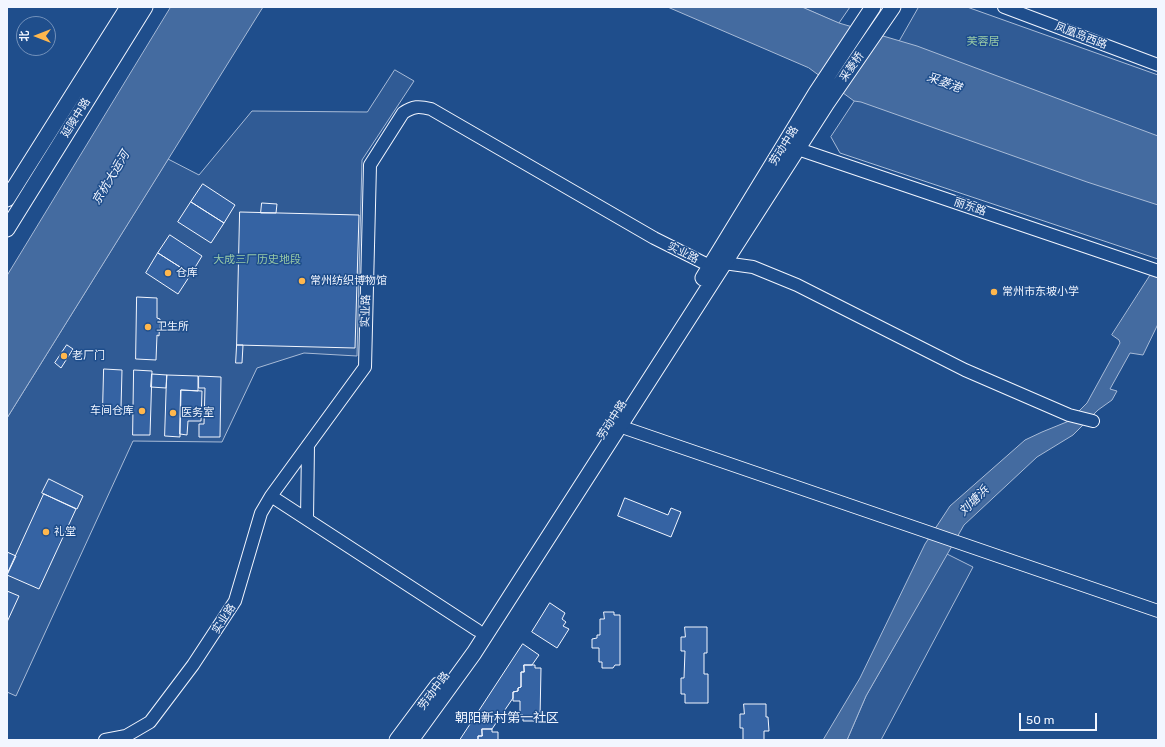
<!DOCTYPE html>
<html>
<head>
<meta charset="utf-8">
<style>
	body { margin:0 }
	#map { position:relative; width:1165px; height:747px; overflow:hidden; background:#1f4e8c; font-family:Rubik,"Noto Sans SC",sans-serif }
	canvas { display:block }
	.frame { position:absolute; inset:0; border:8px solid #f2f6ff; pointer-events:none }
	.north { position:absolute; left:16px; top:16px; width:40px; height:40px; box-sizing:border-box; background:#1f4e8c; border:1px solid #7391ba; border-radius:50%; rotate:270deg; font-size:11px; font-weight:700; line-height:16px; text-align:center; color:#f2f6ff }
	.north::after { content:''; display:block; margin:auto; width:14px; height:18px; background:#ffb74d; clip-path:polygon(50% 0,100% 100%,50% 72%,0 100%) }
	.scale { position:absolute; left:1019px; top:713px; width:78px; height:18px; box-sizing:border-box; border:2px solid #f2f6ff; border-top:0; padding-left:5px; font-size:12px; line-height:14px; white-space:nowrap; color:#f2f6ff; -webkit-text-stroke:3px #1f4e8c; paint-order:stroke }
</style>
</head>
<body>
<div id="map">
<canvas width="1165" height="747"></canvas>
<div class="frame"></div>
<div class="north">北</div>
<div class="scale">50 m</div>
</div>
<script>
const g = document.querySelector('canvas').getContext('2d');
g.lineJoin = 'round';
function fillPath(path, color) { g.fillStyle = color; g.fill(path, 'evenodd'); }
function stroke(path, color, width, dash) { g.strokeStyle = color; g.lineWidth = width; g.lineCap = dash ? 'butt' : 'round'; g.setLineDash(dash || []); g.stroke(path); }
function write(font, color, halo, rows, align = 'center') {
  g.font = font + ' Rubik,"Noto Sans SC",sans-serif'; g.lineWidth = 3; g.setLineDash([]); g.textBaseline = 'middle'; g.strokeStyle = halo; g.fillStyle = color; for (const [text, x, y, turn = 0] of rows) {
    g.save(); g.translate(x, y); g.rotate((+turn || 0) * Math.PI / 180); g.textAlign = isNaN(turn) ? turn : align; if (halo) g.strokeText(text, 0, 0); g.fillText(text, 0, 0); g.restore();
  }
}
const built = new Path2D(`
	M802,7h48l-11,16z
	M919,7h48l191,68v70l-264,-94z
	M395,70l19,11 -52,79 -5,196 -53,-3 -47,15 -35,74 -89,-1 -117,255 -9,-4v-274l161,-259 31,16 53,-64 115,1z
	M864,87l294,106v66l-318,-106 -9,-16z
	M947,554l26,13 -92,173h-34l19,-44z`);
const water = new Path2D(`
	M171,7h92l-256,411v-142z
	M668,7h134l37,16 78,23 241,90v69l-71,-23 -226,-80 -7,-1 -45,-33z
	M1158,263v61l-15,31 -13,-2 -20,36 7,2 -5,9 -14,10 -25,25 -36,22 -73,68 -98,171 -19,44h-24l37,-62 65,-134 25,-38 75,-66 17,-8 27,-11 18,-18 33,-60 -1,-3 -7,-5z`);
const building = new Path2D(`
	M203,184l32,21 -11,18 -33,-21z
	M191,202l33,21 -13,20 -33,-21z
	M262,203l15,1 -1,9h-15z
	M240,212l119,3 -4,133 -118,-3z
	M170,235l32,21 -11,18 -33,-21z
	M158,253l33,21 -13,20 -32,-21z
	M137,297l20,1v20l3,1 -1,17 -2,-1 -1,25 -20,-1z
	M67,345l6,4 -12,19 -6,-5z
	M237,345h6l-1,18h-6z
	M104,369l18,1 -1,38h-18z
	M134,370l18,1 -2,64h-17z
	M152,374l15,1 -1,13 -15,-1z
	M167,375l31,1v15l-17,-1 -1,47 -15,-1z
	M199,376l22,1 -1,60h-21v-13h5l1,-36h-6z
	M181,390l21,1 -1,30h-13l-1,14 -7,-1z
	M49,479l34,17 -6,13 -35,-16z
	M44,494l32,15 -37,80 -32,-14z
	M625,498l43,17 3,-7 10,4 -10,25 -53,-21z
	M7,552l9,4 -9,19z
	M7,591l12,5 -12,26z
	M550,603l15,10 -3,6 4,3 -3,4 6,3 -12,19 -25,-16z
	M604,612h10v3h6v50h-5l-2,3h-11v-6h-3v-14h-7v-9l5,-1v-3h3v-16h4z
	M685,627h22v26h-3v21h4v29h-23v-9h-4v-16h3l1,-27h-4v-14h4z
	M523,644l16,11 -7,10h-8v7h-3v15l-3,1v3l-5,1v6l-21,31h-10v7h-4v4h-18z
	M524,665h11v3h6l-1,50h-4l-2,3h-11v-6h-3v-14h-7v-9l5,-1v-3l3,-1v-15h3z
	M744,704h22v13h2l1,14h-5v9h-21v-12h-3v-14h4z
	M482,729h10v3h6v8h-20v-4h4z`);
const minor = new Path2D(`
	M1004,7l154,58
	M798,149l360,122
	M619,426l539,185
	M271,496l206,134
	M307,519l1,-74
	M105,740l21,-4 24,-14 43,-57 42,-64 26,-88 10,-17 94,-129 5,-202 33,-52c10,-7 16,-7 28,-4l223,129 56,28 14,-3 29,4 44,18 168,85 104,45 24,6`);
const major = new Path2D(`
	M7,199l121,-192
	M7,229l138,-222
	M703,278l113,-185 57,-86
	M397,740l41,-55
	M411,740l63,-87 353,-550 66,-96`);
const markers = [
	[168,273,4,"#ffb74d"],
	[302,281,4,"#ffb74d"],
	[994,292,4,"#ffb74d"],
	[148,327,4,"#ffb74d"],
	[64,356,4,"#ffb74d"],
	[142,411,4,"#ffb74d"],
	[173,413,4,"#ffb74d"],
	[46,532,4,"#ffb74d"]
];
const streetNames = [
	["凤凰岛西路",1081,36,21],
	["采菱桥",852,67,-55],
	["延陵中路",76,118,-58],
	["劳动中路",784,146,-58],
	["丽东路",970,207,19],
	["实业路",683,253,26],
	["实业路",366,311,-88],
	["劳动中路",612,420,-57],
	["实业路",224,619,-57],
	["劳动中路",434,691,-53]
];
const parkNames = [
	["芙蓉居",983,42],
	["大成三厂历史地段",257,260]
];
const poiNames = [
	["仓库",176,273],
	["常州纺织博物馆",310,281],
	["常州市东坡小学",1002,292],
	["卫生所",156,327],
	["老厂门",72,356],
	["车间仓库",134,411,"right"],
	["医务室",181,413],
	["礼堂",54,532]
];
const waterNames = [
	["采菱港",944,83,20],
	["京杭大运河",111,178,-59],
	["刘塘浜",974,501,-45]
];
const quarterNames = [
	["朝阳新村第一社区",507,718]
];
fillPath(built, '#305b95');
stroke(built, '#a8bbd7', 1);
fillPath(water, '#446ba0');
stroke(water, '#a8bbd7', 1);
fillPath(building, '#3563a3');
stroke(building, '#f2f6ff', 1);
stroke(minor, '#f2f6ff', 14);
stroke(major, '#f2f6ff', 17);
stroke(minor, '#1f4e8c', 12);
stroke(major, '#1f4e8c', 15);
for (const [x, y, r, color] of markers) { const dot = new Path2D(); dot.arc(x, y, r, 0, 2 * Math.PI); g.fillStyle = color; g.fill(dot); stroke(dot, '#1f4e8c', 1.5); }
write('11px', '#f2f6ff', '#1f4e8c', streetNames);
write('11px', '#97c8a6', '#1f4e8c', parkNames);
write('11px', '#f2f6ff', '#1f4e8c', poiNames, 'left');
write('italic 12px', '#f2f6ff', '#1f4e8c', waterNames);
write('13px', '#f2f6ff', '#1f4e8c', quarterNames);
</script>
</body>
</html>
